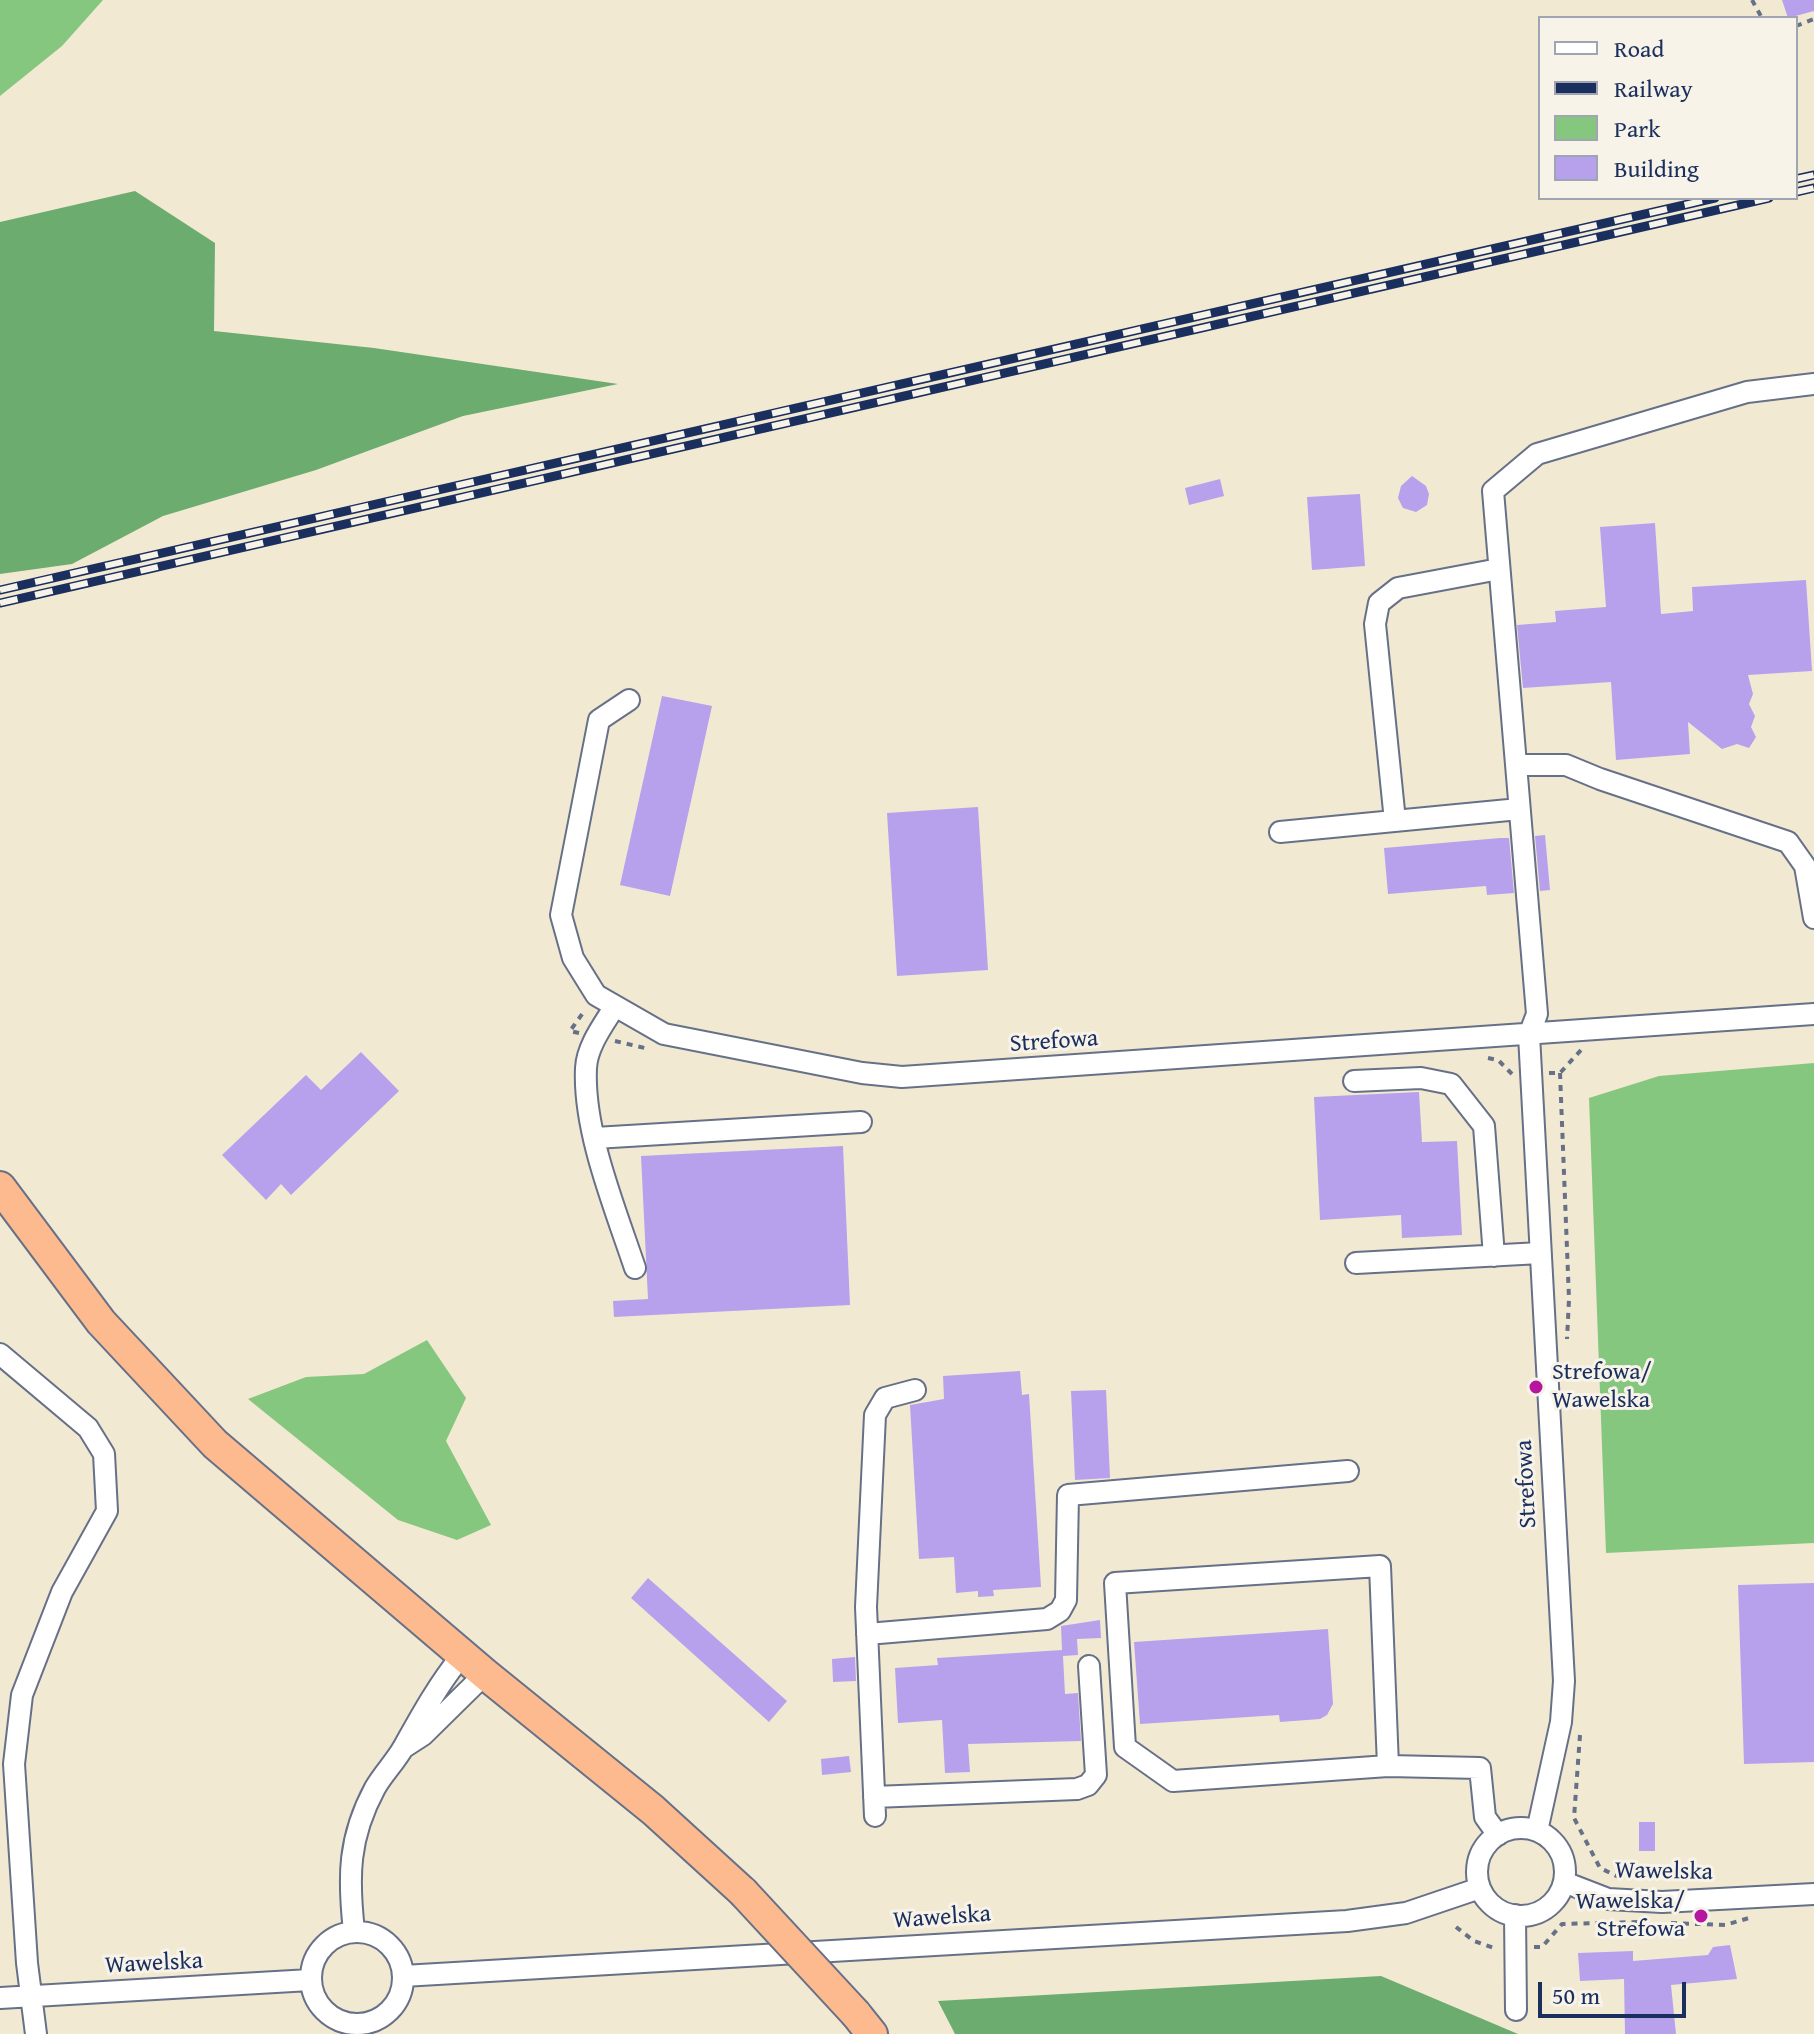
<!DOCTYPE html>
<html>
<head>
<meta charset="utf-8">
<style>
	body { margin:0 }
	#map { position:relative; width:1814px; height:2034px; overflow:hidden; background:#f2e9d3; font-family:"Gentium Book Plus",serif }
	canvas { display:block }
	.legend { position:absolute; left:1538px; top:16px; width:260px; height:184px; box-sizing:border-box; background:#f7f3e8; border:2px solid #9fa5b1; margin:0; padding:10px 14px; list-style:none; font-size:24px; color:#1b2f5e }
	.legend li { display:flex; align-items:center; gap:16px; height:40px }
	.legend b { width:40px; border:2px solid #9fa5b1 }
	.scale { position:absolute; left:1538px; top:1982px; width:148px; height:36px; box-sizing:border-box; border:4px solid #1b2f5e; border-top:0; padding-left:10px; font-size:24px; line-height:28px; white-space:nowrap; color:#1b2f5e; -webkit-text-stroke:6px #f7f3e8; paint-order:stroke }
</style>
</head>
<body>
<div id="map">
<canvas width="1814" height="2034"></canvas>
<ul class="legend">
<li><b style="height:10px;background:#fff"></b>Road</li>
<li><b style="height:10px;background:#1b2f5e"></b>Railway</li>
<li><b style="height:22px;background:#86c77f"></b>Park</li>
<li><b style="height:22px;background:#b7a1ec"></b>Building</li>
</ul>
<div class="scale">50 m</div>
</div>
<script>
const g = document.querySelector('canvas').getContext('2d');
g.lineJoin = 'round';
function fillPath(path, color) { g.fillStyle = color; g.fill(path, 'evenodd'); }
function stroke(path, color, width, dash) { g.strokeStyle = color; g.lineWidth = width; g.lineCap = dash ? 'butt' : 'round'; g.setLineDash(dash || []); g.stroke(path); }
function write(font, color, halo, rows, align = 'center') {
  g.font = font + ' "Gentium Book Plus",serif'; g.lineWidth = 6; g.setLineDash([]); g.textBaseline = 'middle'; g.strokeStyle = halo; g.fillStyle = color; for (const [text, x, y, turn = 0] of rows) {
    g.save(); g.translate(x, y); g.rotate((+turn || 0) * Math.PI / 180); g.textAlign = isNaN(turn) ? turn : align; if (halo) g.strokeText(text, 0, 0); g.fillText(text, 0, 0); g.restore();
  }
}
const green = new Path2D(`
	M0,0h103l-41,46 -62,50z
	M1814,1063v480l-208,10 -17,-455 70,-22z
	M427,1340l39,58 -20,43 45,84 -34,15 -59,-20 -150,-121 58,-22 58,-3z`);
const forest = new Path2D(`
	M135,191l80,52 -1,88 160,17 244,36 -155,32 -147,54 -153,46 -91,48 -72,10v-352z
	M1381,1976l137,58h-563l-17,-33z`);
const building = new Path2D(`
	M1782,0h32v11l-26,7z
	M1412,476l14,10 3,8 -2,11 -11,7 -13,-4 -5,-10 3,-12z
	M1220,479l4,17 -35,9 -4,-17z
	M1360,494l5,72 -53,4 -5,-73z
	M1655,523l6,91 32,-3 -1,-24 114,-7 6,91 -64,4 5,19 -4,10 6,12 -4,11 5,10 -7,11 -12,-4 -15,5 -34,-27 2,32 -74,6 -5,-78 -88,6 -6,-63 39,-3 -1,-11 51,-4 -6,-80z
	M662,696l50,10 -42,190 -50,-11z
	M978,807l10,163 -91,6 -10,-163z
	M1545,835l5,55 -10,1 -5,-55z
	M1500,838h9l5,55 -27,2 -1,-9 -98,8 -4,-46z
	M361,1052l38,39 -108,104 -10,-11 -15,16 -44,-45 84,-80 15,15z
	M1419,1092l3,50 35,-1 5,94 -60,3 -1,-23 -81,5 -6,-123z
	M843,1146l7,159 -236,12 -1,-16 35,-2 -7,-143z
	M1020,1371l2,24 7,-1 12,193 -48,3 1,6 -16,1v-6l-22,2 -2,-36 -35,2 -9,-154 34,-6 -1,-23z
	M1106,1390l4,88 -35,2 -4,-89z
	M648,1578l139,123 -18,21 -138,-124z
	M1814,1583v179l-70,2 -6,-179z
	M1100,1620l1,18 -24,1 1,16 -15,1 2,38 13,-1 3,48 -113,3 2,28 -25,1 -3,-53 -44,3 -3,-55 43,-3 -1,-7 125,-8 -1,-24z
	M1328,1629l5,75 -6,11 -7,4 -40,3 -1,-7 -139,9 -6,-82z
	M855,1657l1,24 -23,1 -1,-23z
	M849,1756l2,16 -29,3 -1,-16z
	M1639,1822h16v29h-16z
	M1730,1945l7,34 -66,6 5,49h-51l-1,-55 -44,2 -2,-28 55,-2v10l75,-6 5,-8z`);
const path = new Path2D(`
	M1752,0l10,18
	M1796,26l18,-7
	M579,1033l-9,-2 15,-21
	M615,1041l34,8
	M1488,1058l10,2 14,14
	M1549,1073h11l21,-23
	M1560,1073l9,226 -2,40
	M1580,1735l-6,83 26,50 25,12
	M1671,1923l54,2 24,-7
	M1456,1927l18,14 23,8
	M1534,1947h8l20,-23 76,-2`);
const minor = new Path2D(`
	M629,700l-30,20 -38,195 12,43 23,37 68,39 198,39 40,4 912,-63
	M1516,765h50l34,14 188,63 17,24 9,52
	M1395,821l-20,-197 4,-21 19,-15 101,-19
	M1280,832l239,-23
	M615,1006c-11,18 -28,40 -29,62 -3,63 29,140 49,200
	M1354,1081l67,-3 30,6 33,42 10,130
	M595,1138l266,-16
	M1356,1263l184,-10
	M0,1354l88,74 16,26 3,57 -45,81 -40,103 -8,69 13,199 9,71
	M867,1634l180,-15 13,-8 6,-11 2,-105 280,-24
	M403,1748l20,-13 62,-61
	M1388,1766l-8,-200 -265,17 10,164 48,34 215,-15 92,2 5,49 13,18
	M874,1797l203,-8 11,-4 8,-10 -7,-109
	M875,1816l-9,-209 9,-192 10,-17 30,-8
	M1477 1872a44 44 0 1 1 88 0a44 44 0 1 1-88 0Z
	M1537,1831l24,-109 3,-41 -35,-646 8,-21 -44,-523 44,-37 210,-62 67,-8
	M1564,1882l44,17 54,3 152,-8
	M1515,1915l1,95
	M354,1931c-6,-54 -6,-93 21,-143 8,-14 20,-26 28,-40 19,-34 35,-63 59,-93
	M311 1978a46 46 0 1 1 92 0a46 46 0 1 1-92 0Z
	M403,1976l944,-55 59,-8 74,-25
	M0,1998l310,-18`);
const highway = new Path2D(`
	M0,1187l101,135 114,122 270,230 168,136 90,82
	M856,2014l16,20`);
const rail = new Path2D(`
	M1796,179l18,-4
	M1796,192l18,-4
	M0,590l1715,-392
	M0,603l1769,-405`);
const highwayBridge = new Path2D(`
	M743,1892l113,122`);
const markers = [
	[1536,1387,8,"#b5179e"],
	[1701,1916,8,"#b5179e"]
];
const streetNames = [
	["Strefowa",1054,1042,-4],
	["Strefowa",1527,1484,-93],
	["Wawelska",1664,1872,1],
	["Wawelska",942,1918,-4],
	["Wawelska",154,1964,-3]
];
const poiNames = [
	["Strefowa/",1552,1373],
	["Wawelska",1552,1401],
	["Wawelska/",1685,1902,"right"],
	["Strefowa",1685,1930,"right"]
];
fillPath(green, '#86c77f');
fillPath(forest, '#6cac6e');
fillPath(building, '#b7a1ec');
stroke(minor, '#667087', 24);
stroke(highway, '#667087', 34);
stroke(path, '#667087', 4, [6, 6]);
stroke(minor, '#fff', 20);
stroke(highway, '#fcba8e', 30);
stroke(rail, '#1b2f5e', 9);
stroke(rail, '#f7f3e8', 6, [18]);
stroke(highwayBridge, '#667087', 34, []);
stroke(highwayBridge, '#fcba8e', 30);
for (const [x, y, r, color] of markers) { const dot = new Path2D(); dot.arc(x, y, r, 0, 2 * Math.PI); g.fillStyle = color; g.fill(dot); stroke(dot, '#f7f3e8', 3); }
write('24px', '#1b2f5e', '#f7f3e8', streetNames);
write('24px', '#1b2f5e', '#f7f3e8', poiNames, 'left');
</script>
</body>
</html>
